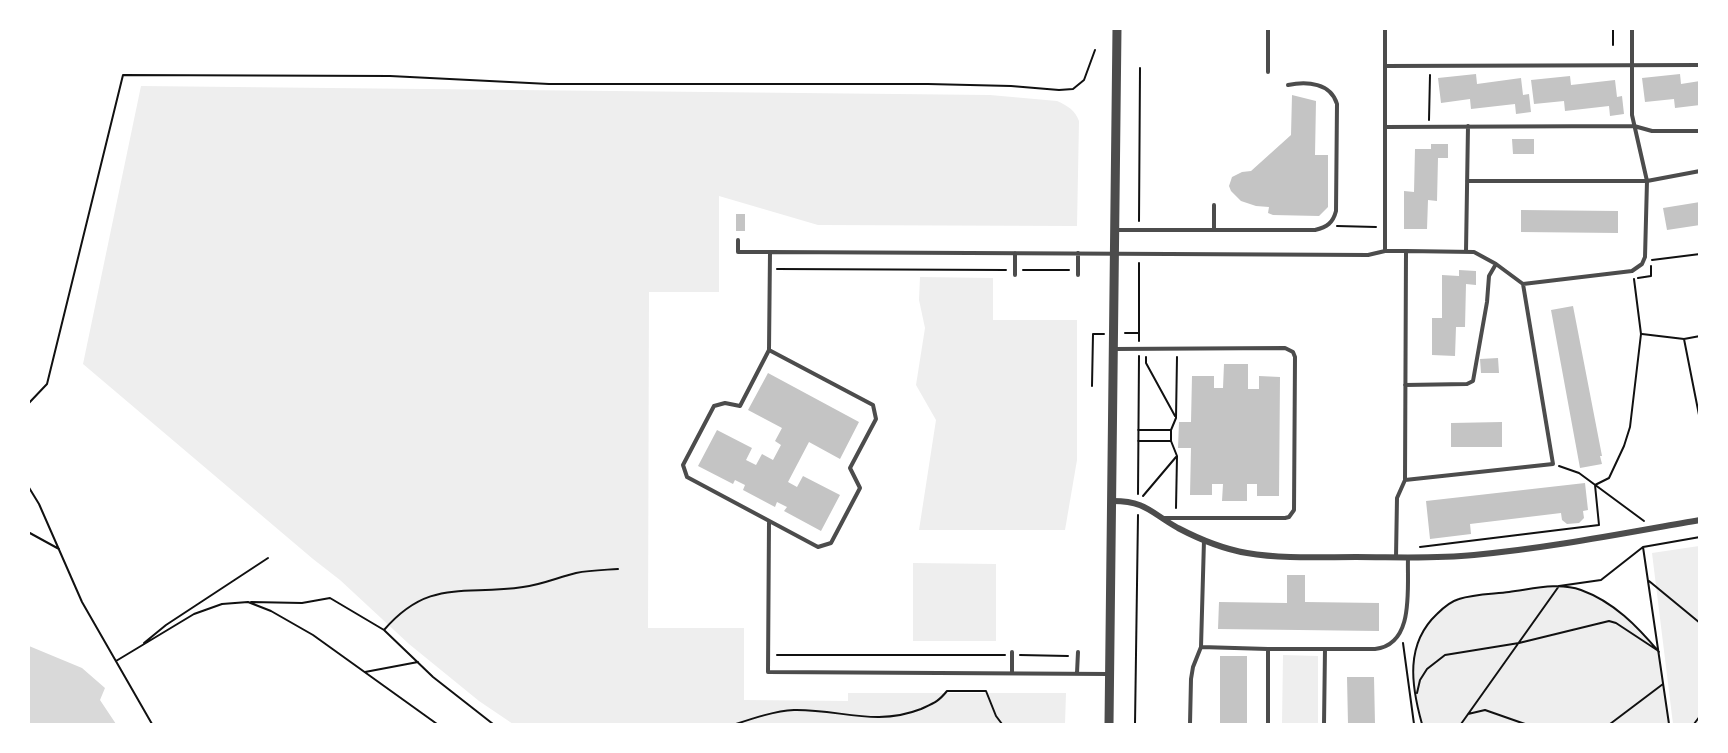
<!DOCTYPE html>
<html>
<head>
<meta charset="utf-8">
<style>
	body { margin:0 }
	#map { position:relative; width:1728px; height:753px; overflow:hidden; background:#fff; font-family:Lora,serif }
	canvas { display:block }
	.frame { position:absolute; inset:0; border:30px solid #fff; pointer-events:none }
</style>
</head>
<body>
<div id="map">
<canvas width="1728" height="753"></canvas>
<div class="frame"></div>
</div>
<script>
const g = document.querySelector('canvas').getContext('2d');
g.lineJoin = 'round';
function fillPath(path, color) { g.fillStyle = color; g.fill(path, 'evenodd'); }
function stroke(path, color, width, dash) { g.strokeStyle = color; g.lineWidth = width; g.lineCap = dash ? 'butt' : 'round'; g.setLineDash(dash || []); g.stroke(path); }
const green = new Path2D(`
	M141,86l849,9 67,6c11,5 18,9 22,20l-2,105 -259,-1 -99,-29v96h-70l-1,336h96v72l104,1v-8h218l-1,31h-552l-34,-23 -70,-57 -69,-64 -27,-21 -230,-195z
	M920,277l73,1v42h84v140l-12,70h-146l17,-110 -20,-35 9,-57 -6,-28z
	M1699,546v178h-26l-21,-171z
	M913,563l83,1v77h-83z
	M1559,586l21,4 17,7 33,22 29,33 10,72h-247c-12,-47 -18,-101 36,-124 7,-4 18,-4 27,-5 24,-3 49,-6 74,-9z
	M1283,655l35,1v68h-36z`);
const water = new Path2D(`
	M29,646l53,22 23,20 -5,12 16,24h-87z`);
const building = new Path2D(`
	M1476,74l1,10 44,-6 2,17 6,-1 2,18 -15,2 -1,-10 -44,5 -1,-10 -29,4 -3,-25z
	M1680,74l1,10 19,-3v24l-25,3 -1,-9 -29,3 -3,-24z
	M1570,76l1,9 44,-5 2,17 5,-1 2,18 -14,2 -1,-10 -44,5 -1,-10 -30,3 -3,-24z
	M1292,95l24,6 -1,54h13v52l-9,9 -46,-1 -5,-2 1,-6 -13,-1 -15,-5 -10,-10 -2,-5 3,-9 10,-5 9,-1 40,-36z
	M1512,139h22v15h-21z
	M1431,144h17v14h-10l-1,43 -9,-1 -1,29h-23v-38l10,1 1,-43h16z
	M1700,202v23l-33,5 -4,-22z
	M1521,210l97,1v22l-97,-1z
	M736,214h9v17h-9z
	M1459,270l17,1v14l-10,-1 -1,43h-9l-1,29 -23,-1v-37h10v-43l17,1z
	M1573,306l29,150h-2l2,8 -22,4 -29,-158z
	M1498,358l1,15h-18l-1,-14z
	M1224,364h24v25h11v-13l21,1 -1,119h-22v-12h-10v17h-25l1,-17h-11v11h-22l1,-47h-13l1,-26h12l1,-46h22v12h9z
	M768,373l91,49 -19,37 -31,-17 -21,40 9,5 6,-11 37,19 -19,36 -37,-20 3,-4 -10,-5 -2,5 -32,-17 2,-5 -10,-5 -2,4 -35,-18 19,-36 35,18 -6,12 10,5 6,-11 11,6 8,-15 -6,-4 7,-13 -34,-18z
	M1502,422v25h-51v-24z
	M1585,483l3,27 -5,1 1,7 -5,5 -12,1 -5,-4 -1,-7 -91,11 1,10 -41,5 -4,-38z
	M1287,575h18v27l74,1v28l-161,-2 1,-27 68,1z
	M1220,656h27v68h-27z
	M1347,677h27l1,47h-27z`);
const path = new Path2D(`
	M1613,45v-17
	M1429,120l1,-45
	M1139,221l1,-153
	M1337,226l39,1
	M1652,260l48,-6
	M1139,263v78
	M777,269l229,1
	M1023,270h46
	M1638,278l13,-2v-10
	M1125,333h14
	M1642,334l42,5
	M1700,336l-16,3 16,81
	M1146,357v6l29,53
	M1092,386l1,-52h11
	M28,404l19,-20 76,-309 267,1 159,8h379l83,2 48,4 14,-1 11,-9 11,-30
	M1138,430h33
	M1138,441h33
	M1559,466l20,7 65,48
	M28,486l11,18 43,98 70,122
	M1138,494l1,-138
	M1143,496l33,-39
	M1176,508l1,-52 -6,-15v-11l5,-12 1,-61
	M28,532l31,17
	M1420,547l179,-22 -4,-40 14,-7 15,-32 6,-19 11,-93 -7,-55
	M1643,547l26,177
	M1649,581l51,42
	M251,602l51,1 28,-5 54,32 49,47 60,47
	M384,630c45,-52 79,-34 139,-43 18,-2 36,-10 53,-14 14,-3 28,-3 42,-4
	M144,643l22,-18 102,-67
	M1403,643l11,81
	M777,655h228
	M1020,655l48,1
	M116,661l78,-47 28,-10 26,-2 23,9 42,24 124,89
	M365,672l53,-10
	M1417,693l3,-13 7,-11 18,-14 74,-12 90,-22 7,2 41,27
	M1468,714l17,-4 40,14
	M736,724c18,-6 39,-13 58,-14 46,-1 81,17 127,-1 13,-6 17,-7 26,-18h39l10,25 6,8
	M1135,724l3,-209
	M1422,724c-11,-39 -17,-80 15,-110 6,-6 15,-13 22,-15 15,-5 35,-5 50,-7 24,-3 49,-10 72,-2 33,12 56,36 78,62
	M1461,724l98,-138 42,-6 42,-33 57,-10
	M1610,724l53,-40
	M1694,724l6,-8`);
const service = new Path2D(`
	M1385,28v223
	M1385,66l315,-1
	M1268,72v-44
	M1385,127l249,-1 18,5h48
	M1467,181h180l53,-10
	M1214,205v25
	M1116,230h199c12,-3 18,-7 21,-19l1,-107c-6,-21 -30,-23 -49,-19
	M738,240v12h32
	M1406,251l68,1 22,12 27,20 109,-13 10,-7 3,-7 2,-76 -15,-66v-87
	M1466,251l2,-125
	M1015,275v-22
	M1078,275v-22
	M1114,349l171,-1 8,4 2,5 -1,153 -5,7 -4,1h-122
	M769,350l1,-98 598,3 17,-4h21l-1,229 -8,18 -1,59
	M769,350l104,55 3,14 -26,49 10,20 -29,55 -13,4 -131,-70 -4,-12 31,-59 11,-3 15,3z
	M1405,385l62,-1 6,-3 14,-79 2,-26 7,-12
	M1405,480l148,-16 -30,-180
	M769,521l-1,151 341,2
	M1201,647l67,2
	M1012,673v-21
	M1077,673l1,-21
	M1190,724l1,-45 2,-12 8,-20 3,-107
	M1268,724v-75h107c40,-4 32,-61 33,-91
	M1324,724l1,-75`);
const minor = new Path2D(`
	M1113,501c33,0 38,12 65,27 21,11 45,21 69,25 35,6 73,4 109,4 39,0 79,2 118,-2 76,-7 151,-22 226,-35`);
const tertiary = new Path2D(`
	M1109,724l8,-696`);
fillPath(green, '#eee');
fillPath(water, '#d9d9d9');
fillPath(building, '#c4c4c4');
stroke(path, '#111', 2);
stroke(service, '#4c4c4c', 4);
stroke(minor, '#4c4c4c', 6);
stroke(tertiary, '#4c4c4c', 9);
</script>
</body>
</html>
